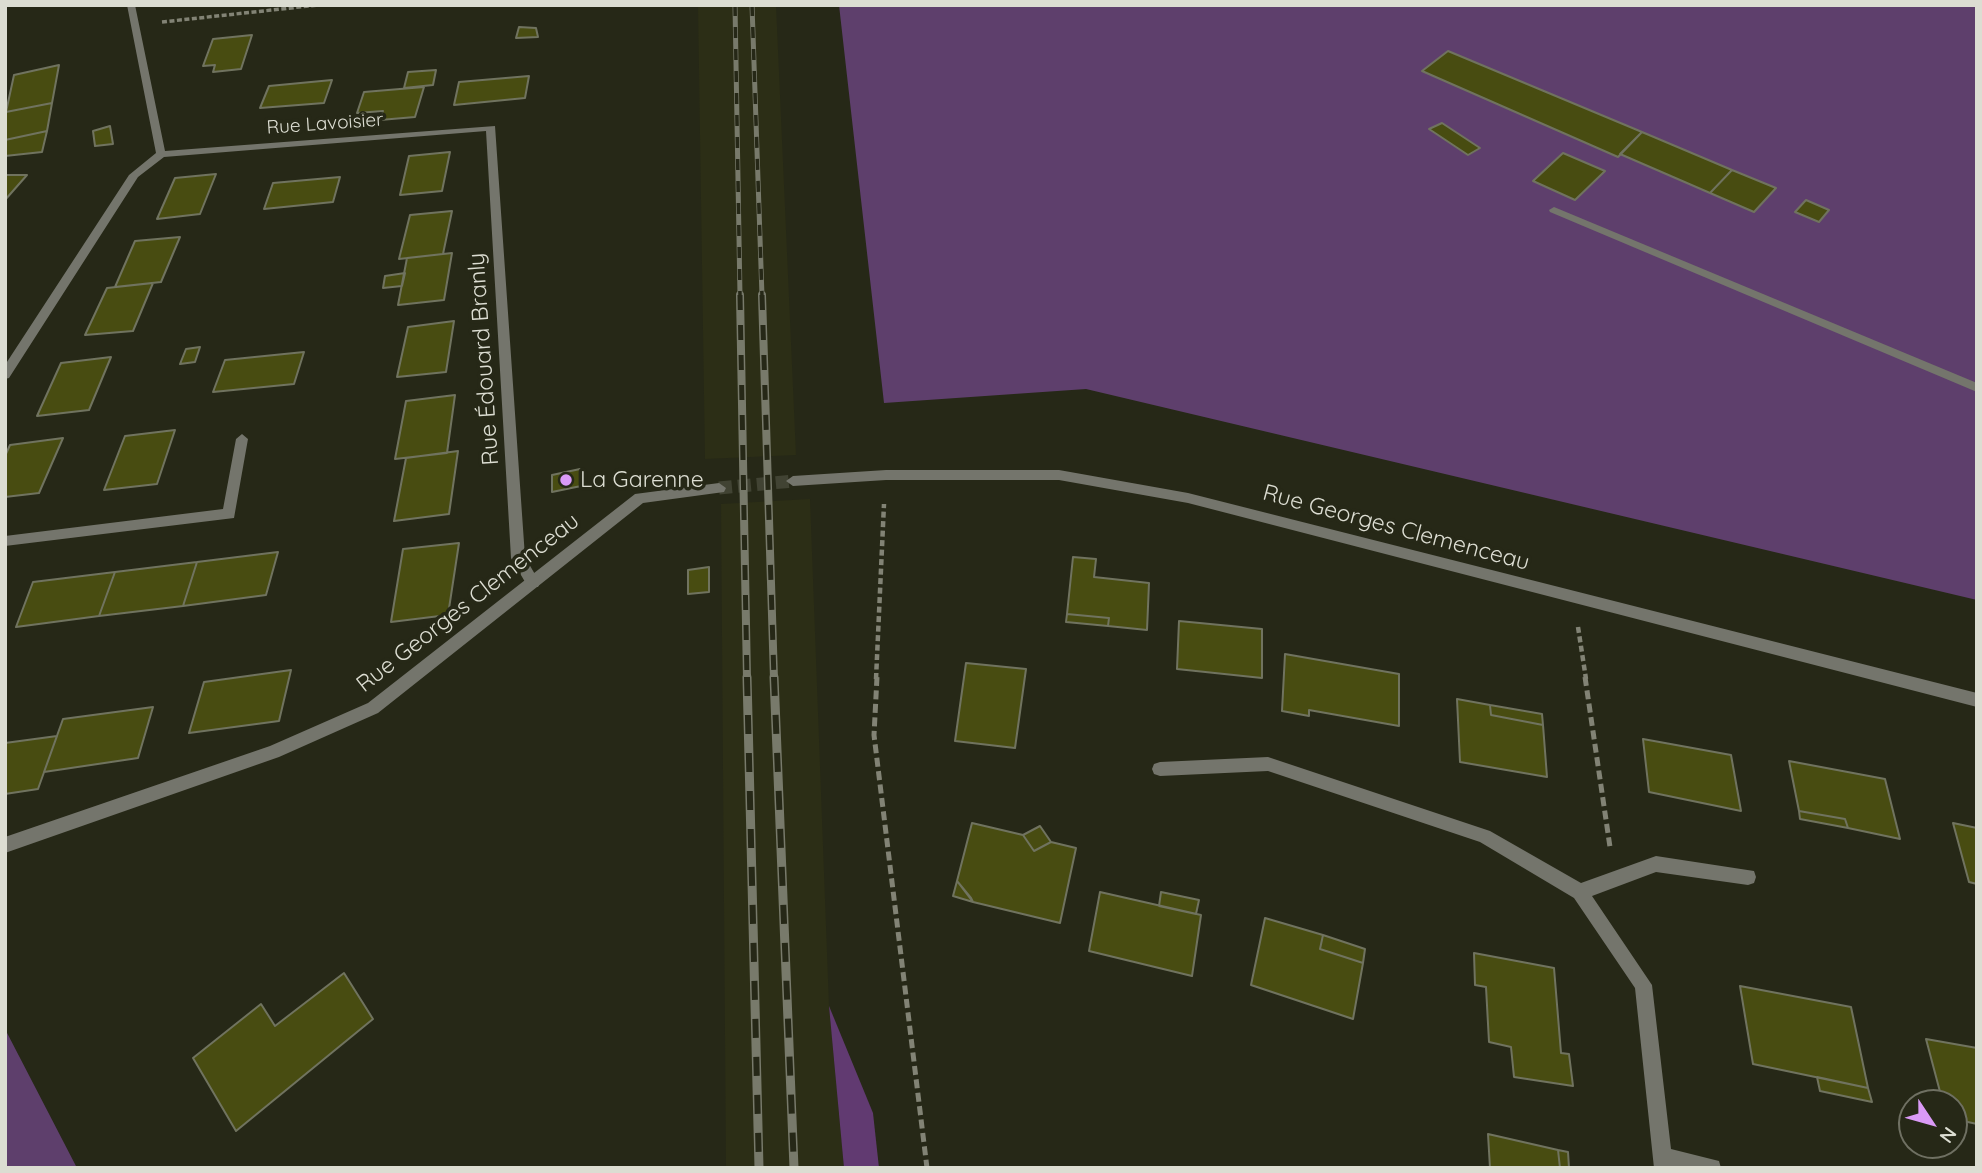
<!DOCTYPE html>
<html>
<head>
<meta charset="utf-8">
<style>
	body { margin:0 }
	#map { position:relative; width:1982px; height:1173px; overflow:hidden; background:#262817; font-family:Quicksand,sans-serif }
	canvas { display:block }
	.frame { position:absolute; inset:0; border:7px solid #dcddd2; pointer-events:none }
	.north { position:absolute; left:1898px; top:1089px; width:70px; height:70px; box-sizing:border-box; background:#262817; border:2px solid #6f7062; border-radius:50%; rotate:126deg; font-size:19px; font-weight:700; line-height:28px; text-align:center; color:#dcddd2 }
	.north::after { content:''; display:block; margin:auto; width:24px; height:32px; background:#da9af6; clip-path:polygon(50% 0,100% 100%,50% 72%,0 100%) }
</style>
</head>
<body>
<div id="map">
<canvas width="1982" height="1173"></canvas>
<div class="frame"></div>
<div class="north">N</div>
</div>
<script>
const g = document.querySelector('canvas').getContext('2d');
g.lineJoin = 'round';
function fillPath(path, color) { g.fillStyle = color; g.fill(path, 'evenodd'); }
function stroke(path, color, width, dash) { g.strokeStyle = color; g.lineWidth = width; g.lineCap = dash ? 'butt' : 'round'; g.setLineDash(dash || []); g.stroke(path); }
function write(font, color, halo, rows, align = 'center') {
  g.font = font + ' Quicksand,sans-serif'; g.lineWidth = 7; g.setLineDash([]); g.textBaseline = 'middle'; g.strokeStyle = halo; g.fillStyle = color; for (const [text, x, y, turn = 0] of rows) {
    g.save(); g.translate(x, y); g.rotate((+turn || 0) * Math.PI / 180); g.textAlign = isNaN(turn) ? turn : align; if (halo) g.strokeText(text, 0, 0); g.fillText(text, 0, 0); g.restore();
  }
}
const built = new Path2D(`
	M698,5h78l20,450 -91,4z
	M810,499l19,507 15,162h-118l-5,-664z`);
const green = new Path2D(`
	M839,5h1138v595l-891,-211 -202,14z
	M5,1029l72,139h-72z`);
const forest = new Path2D(`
	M829,1006l44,107 6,55h-35z`);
const building = new Path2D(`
	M519,27l17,1 2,9 -22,1z
	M252,35l-11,34 -28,3 2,-7 -12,1 10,-27z
	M1448,51l194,81 -24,25 -196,-86z
	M59,65l-7,38 -46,9 8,-37z
	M436,70l-3,15 -29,3 4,-16z
	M529,76l-4,22 -71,7 5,-23z
	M332,80l-8,23 -64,5 9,-22z
	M424,87l-9,30 -35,3 3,-9 -26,2 7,-21z
	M52,103l-5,28 -42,9 1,-28z
	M1442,123l38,25 -12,7 -39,-26z
	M110,126l3,18 -18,2 -2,-15z
	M47,131l-5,21 -37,4v-16z
	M1642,132l90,38 -22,23 -90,-39z
	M450,152l-8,39 -42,4 9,-39z
	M1563,153l42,18 -30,29 -42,-19z
	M1732,170l44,18 -22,24 -44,-19z
	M216,174l-16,40 -43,5 18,-41z
	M5,175h22l-22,25z
	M340,177l-7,25 -69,7 9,-26z
	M1806,200l23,10 -10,12 -24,-10z
	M452,211l-9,43 -44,5 11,-44z
	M180,237l-19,45 -46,5 20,-46z
	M452,253l-8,47 -46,5 9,-47z
	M405,273l-3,13 -19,2 2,-12z
	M153,283l-20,48 -48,4 22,-47z
	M454,321l-8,51 -49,5 11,-50z
	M200,347l-5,15 -15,2 6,-15z
	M304,352l-10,32 -81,8 12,-32z
	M111,357l-22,53 -52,6 24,-53z
	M455,395l-8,58 -52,6 11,-58z
	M175,430l-18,54 -53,6 21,-54z
	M63,438l-24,55 -34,4v-41l5,-11z
	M458,451l-9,63 -55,7 12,-63z
	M580,469l1,17 -29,6v-17z
	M459,543l-11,72 -57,7 12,-73z
	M278,552l-12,43 -83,11 14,-44z
	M1073,557l23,2 -2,18 55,6 -2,47 -39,-4 1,-8 -42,-4z
	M197,562l-14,44 -84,10 16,-44z
	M709,567v25l-21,2v-24z
	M115,572l-16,44 -83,11 17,-45z
	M1067,614l42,4 -1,8 -42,-4z
	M1179,621l83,8v49l-85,-9z
	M1285,654l114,20v52l-90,-16v6l-27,-5z
	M966,663l60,6 -11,79 -60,-7z
	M291,670l-12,51 -90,12 15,-51z
	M1457,699l33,6 1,10 52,10 4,52 -87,-15z
	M1490,705l52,9 1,11 -52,-10z
	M153,707l-15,51 -94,14 19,-53z
	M57,736l-19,53 -33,5v-51z
	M1643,739l88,16 10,56 -92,-19z
	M1789,761l96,18 15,60 -52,-11 -3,-9 -46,-8z
	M1799,811l46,8 3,9 -48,-9z
	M972,823l51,12 11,16 17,-9 25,6 -16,75 -87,-21 -16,-21z
	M1953,823l24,5v56l-8,-2z
	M1040,826l11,16 -17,9 -11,-16z
	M957,881l14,17 2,4 -20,-6z
	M1100,892l101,23 -9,61 -103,-25z
	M1161,892l38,8 -3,14 -37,-8z
	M1265,918l58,17 -3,14 43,14 -10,56 -102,-34z
	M1323,935l42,14 -2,14 -43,-14z
	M1474,953l80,15 7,85 8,1 4,32 -59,-9 -3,-30 -22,-5 -3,-55 -11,-2z
	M344,973l29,46 -137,112 -43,-73 68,-54 14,22z
	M1740,986l111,21 17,81 -115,-24z
	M1926,1039l51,9v76l-23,-5v-16h-11z
	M1817,1077l51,11 4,14 -52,-11z
	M1488,1134l70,16 2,18h-70z
	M1558,1150l10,2 1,16h-9z`);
const tertiaryTunnel = new Path2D(`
	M719,488l74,-7`);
const pathFar2 = new Path2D(`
	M162,22l156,-17`);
const pathFar1 = new Path2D(`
	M1578,627l8,52
	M876,679l8,-175`);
const path = new Path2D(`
	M877,677l-3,58 53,433
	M1585,677l25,170`);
const service = new Path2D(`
	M1554,207l423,176v9l-427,-180 -1,-2z`);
const minor = new Path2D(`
	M127,5h8l30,146 330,-25 30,431 15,26 -2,4h-10l-17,-29 -25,-427 -322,26 -26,20 -129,201 -4,1v-14l124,-190 27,-22z
	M242,434l6,5 -14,79 -229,28v-10l218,-27 13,-70z
	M1268,757l222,74 91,52 75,-27 98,15 2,6 -2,6 -6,2 -92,-13 -64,24 60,89 19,164 48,12 2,7h-67l-19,-180 -61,-90 -94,-56 -212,-71 -108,5 -6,-2 -2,-5 2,-5 6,-2z`);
const tertiary = new Path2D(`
	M886,470h173l129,23 789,200v14l-789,-204 -129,-23h-173l-93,6 -7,-5 7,-5z
	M719,483l7,5 -2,4 -81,11 -265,210 -99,44 -274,96v-16l265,-91 98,-43 267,-209z`);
const railFar2 = new Path2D(`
	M735,5l5,291
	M752,5l10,291`);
const railFar1 = new Path2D(`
	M740,295l7,384
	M762,295l12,384`);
const rail = new Path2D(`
	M747,677l12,491
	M774,677l20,491`);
const markers = [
	[566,480,7,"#da9af6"]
];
const farStreetnames = [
	["Rue Lavoisier",325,124,-4]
];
const streetNames = [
	["Rue Édouard Branly",484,359,-94],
	["Rue Georges Clemenceau",1396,528,15],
	["Rue Georges Clemenceau",468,603,-38]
];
const poiNames = [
	["La Garenne",580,480]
];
fillPath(built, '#2c2e16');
fillPath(green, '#5e3f6c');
fillPath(forest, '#613a71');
fillPath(building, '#484c11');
stroke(building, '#70735f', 2);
stroke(tertiaryTunnel, '#414333', 13, [13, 6]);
stroke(pathFar2, '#828375', 3.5, [5, 2.5]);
stroke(pathFar1, '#828375', 4.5, [6, 3.5]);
stroke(path, '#828375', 5, [9, 4.5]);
fillPath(service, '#74756c');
fillPath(minor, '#74756c');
fillPath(tertiary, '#74756c');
stroke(railFar2, '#787a6b', 5);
stroke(railFar1, '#787a6b', 8);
stroke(rail, '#787a6b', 9);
stroke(railFar2, '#262817', 3.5, [11]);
stroke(railFar1, '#262817', 5, [15]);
stroke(rail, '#262817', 6, [19]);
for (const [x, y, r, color] of markers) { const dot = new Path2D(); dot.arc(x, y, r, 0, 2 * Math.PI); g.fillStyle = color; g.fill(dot); stroke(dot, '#262817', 2.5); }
write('19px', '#dcddd2', '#262817', farStreetnames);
write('23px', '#dcddd2', '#262817', streetNames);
write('23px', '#dcddd2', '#262817', poiNames, 'left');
</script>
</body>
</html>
